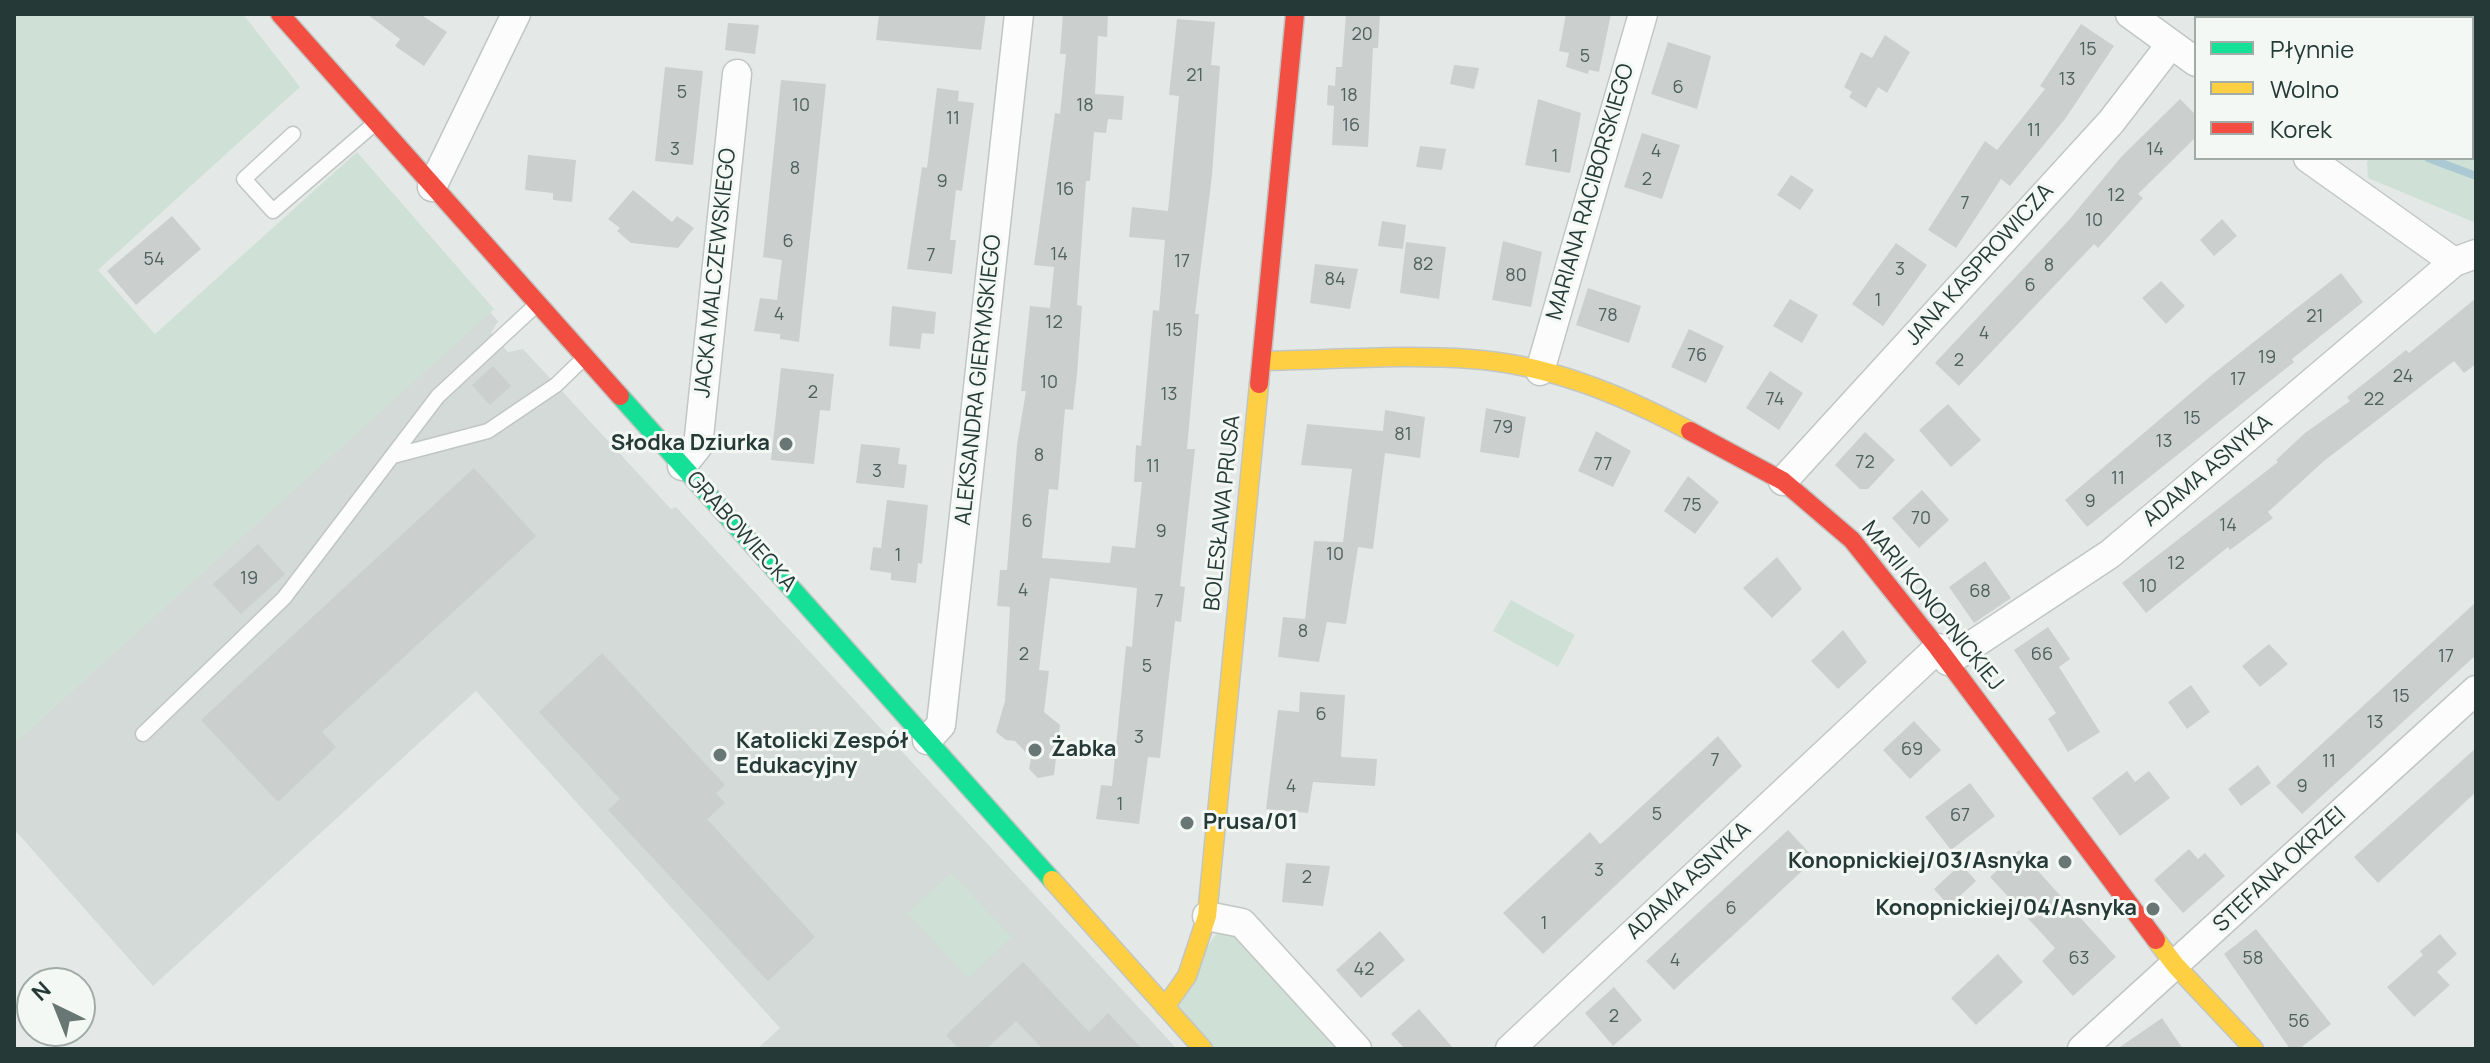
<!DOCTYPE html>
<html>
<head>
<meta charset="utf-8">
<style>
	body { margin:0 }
	#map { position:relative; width:2490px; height:1063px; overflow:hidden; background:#e4e9e7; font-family:Manrope,sans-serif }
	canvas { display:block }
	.frame { position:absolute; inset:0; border:16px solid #253a36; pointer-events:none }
	.legend { position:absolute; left:2194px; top:16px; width:280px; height:144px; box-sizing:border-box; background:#f3f8f5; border:2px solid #a1aca9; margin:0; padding:10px 14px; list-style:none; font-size:24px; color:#253a36 }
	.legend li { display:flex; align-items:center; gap:16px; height:40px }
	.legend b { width:40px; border:2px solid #a1aca9 }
	.north { position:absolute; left:16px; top:967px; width:80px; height:80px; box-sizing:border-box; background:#f3f8f5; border:2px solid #a1aca9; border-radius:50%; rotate:317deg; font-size:22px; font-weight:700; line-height:32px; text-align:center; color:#253a36 }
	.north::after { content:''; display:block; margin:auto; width:28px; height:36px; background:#687774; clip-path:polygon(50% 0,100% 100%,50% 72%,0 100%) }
</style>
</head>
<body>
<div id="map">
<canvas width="2490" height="1063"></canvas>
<div class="frame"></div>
<ul class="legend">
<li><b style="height:10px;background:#16e098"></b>Płynnie</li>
<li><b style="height:10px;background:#ffcf43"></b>Wolno</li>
<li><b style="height:10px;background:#f24e42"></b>Korek</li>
</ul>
<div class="north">N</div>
</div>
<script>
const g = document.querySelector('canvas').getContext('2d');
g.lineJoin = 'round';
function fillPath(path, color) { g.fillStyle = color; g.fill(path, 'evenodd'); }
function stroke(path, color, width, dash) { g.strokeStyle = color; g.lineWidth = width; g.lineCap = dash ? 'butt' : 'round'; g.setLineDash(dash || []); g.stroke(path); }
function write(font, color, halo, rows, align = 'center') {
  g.font = font + ' Manrope,sans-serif'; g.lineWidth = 6; g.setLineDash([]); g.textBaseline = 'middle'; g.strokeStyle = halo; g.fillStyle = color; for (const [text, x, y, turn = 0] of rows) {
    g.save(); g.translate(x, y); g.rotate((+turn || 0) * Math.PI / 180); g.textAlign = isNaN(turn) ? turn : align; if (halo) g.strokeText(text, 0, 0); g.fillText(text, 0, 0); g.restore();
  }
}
const built = new Path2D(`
	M490,312l8,9 -7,12 17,19 15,-3 148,160 5,-2 501,542h-420l23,-21 -304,-337 -323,295 -139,-157v-86z`);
const green = new Path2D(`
	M14,14h229l57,73 -202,183 57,64 202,-182 137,157 -480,434z
	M2476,56v167l-108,-45 -1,-16 4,-4h101v-98z
	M1511,600l64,35 -17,32 -65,-36z
	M951,873l61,64 -44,41 -60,-65z
	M1226,920l131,129h-154l-38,-42z`);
const stream = new Path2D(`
	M2222,14l5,4
	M2428,158l48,18`);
const building = new Path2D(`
	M367,14h53l27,18 -23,34 -29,-20 5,-7z
	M879,14h107l-5,36 -105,-10z
	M1063,14h45l-1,23 -9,-1 -3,58 29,2 -2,24 -14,-1 -2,14 -12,-1 -4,49h-4l-9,124 5,1 -5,68 -4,36 -8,-1 -7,81 -9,-1 -7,69 68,5 2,-17 23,2 7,-66h-8l2,-37 5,1 12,-136 6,1 6,-71 -36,-3 3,-30 36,4 11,-115 -10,-1 8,-76 38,3 -4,43 9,1 -8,109 -17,139h4l-12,135h8l-15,137 5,1 -4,35 -6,-1 -15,137 -12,-1 -9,67 -43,-5 5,-34 11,1 14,-140 6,1 5,-59 -87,-10 -11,92 10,1 -5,41 16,13 -6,50 -16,3 -9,-9 2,-11 -16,-17 -9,-1 -10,-8 9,-31 5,-94 -13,-1 3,-36h7l10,-125 9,-54h-5l9,-85 20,2 4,-41 -20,-2 21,-152 5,1 6,-60h-6z
	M1346,14h34l-2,34h-5l-5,99 -36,-2 2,-39 -7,-1 1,-20 7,1 1,-19h6z
	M1566,14h45l-12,58 -10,-2 -1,4 -22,-7 3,-14 -10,-2z
	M728,23l31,2 -4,29 -30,-4z
	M2081,24l33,22 -49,73 -55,67 -9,-7 -45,69 -28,-18 57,-89 12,9 48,-61 -5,-3z
	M1885,35l25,17 -23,41 -9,-6 -12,21 -17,-11 3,-5 -8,-5 17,-35 11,6z
	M1668,42l43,14 -14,53 -46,-15z
	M1454,65l25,3 -5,21 -24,-5z
	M665,67l38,4 -10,94 -38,-4z
	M781,80l45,4 -27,258 -19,-3v-5l-26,-3 6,-33 17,2 5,-40 -19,-3z
	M937,88l22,3 -1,10 16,2 -12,88 -6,-1 -6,50h6l-4,34 -45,-5 15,-102 5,1z
	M1538,99l43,14 -11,60 -45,-8z
	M2180,99l16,16v22l-58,57 5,4 -45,50 -4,-4 -135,142 -24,-23 133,-142 54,-65z
	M1642,133l38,12 -18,54 -38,-12z
	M1420,146l26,3 -4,21 -26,-3z
	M528,155l48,5 -4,42 -19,-2v-7l-28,-3z
	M1791,175l23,15 -14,20 -23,-15z
	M633,190l39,32 5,-6 17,12 -16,20 -47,-5 -14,-12 3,-3 -12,-9z
	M172,216l29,33 -65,56 -29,-34z
	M2222,219l15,17 -23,20 -14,-16z
	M1382,221l24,4 -3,24 -25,-3z
	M1503,241l39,11 -11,55 -39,-7z
	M1406,242l40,5 -7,52 -39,-6z
	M1896,243l31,22 -44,61 -31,-22z
	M1315,264l43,5 -8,40 -40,-6z
	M2341,273l22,29 -71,57 2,3 -207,165 -22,-27 147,-125z
	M2161,281l24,25 -19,18 -24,-26z
	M1588,288l53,18 -12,37 -53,-18z
	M2476,298v66l-12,9 -10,-12 -130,100 -56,51 5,6 -43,32 -2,-3 -82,66 -24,-30 156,-121 -2,-2 29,-27 45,-32 -3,-4 59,-47 3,3z
	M1790,299l28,16 -16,28 -29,-17z
	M892,306l44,6 -2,22 -12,-1 -2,16 -31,-3z
	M1689,329l35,17 -18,37 -35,-16z
	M493,366l18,20 -21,19 -18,-20z
	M781,368l53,6 -4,37 -10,-1 -6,54 -43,-4z
	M1770,371l33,22 -24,37 -33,-22z
	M1948,404l33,36 -30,27 -32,-37z
	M1486,408l40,9 -7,41 -39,-6z
	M1385,410l40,7 -5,41 -35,-5 -12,96 -15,-2 -12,77 -19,-2 -8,40 -41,-5 5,-40 22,2 9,-78 29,1 9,-73 -51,-4 6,-41 76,7z
	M1596,431l35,20 -18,36 -35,-16z
	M1865,432l30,28 -27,29h-8l-25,-24z
	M861,444l39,4 -2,16 9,1 -3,23 -48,-5z
	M474,468l62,68 -214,196 14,15 -58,55 -77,-82z
	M1688,476l31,26 -24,32 -31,-23z
	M1922,490l27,30 -30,28 -27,-30z
	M887,500l41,5 -6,59 -4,-1 -2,20 -25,-3v-7l-21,-3 3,-23 8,1z
	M258,544l27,30 -44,40 -28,-30z
	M1777,557l25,32 -30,29 -29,-30z
	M1985,561l26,37 -37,25 -25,-36z
	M2476,602v53l-174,159 -26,-28z
	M2048,627l22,32 -11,8 41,65 -32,20 -20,-33 8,-6 -42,-63z
	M1843,630l24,32 -29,27 -27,-28z
	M2269,644l19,20 -28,23 -18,-21z
	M602,653l123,132 -9,8 9,10 -18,16 108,118 -47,44 -160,-171 12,-11 -81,-87z
	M2191,685l19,27 -23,17 -19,-27z
	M1300,692l45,3 -4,62 36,2 -2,27 -62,-4 -5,31 -42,-4 12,-99 21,2z
	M1914,721l27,29 -31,29 -27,-29z
	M1718,736l24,30 -199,188 -40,-41 87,-81 10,12 3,-2z
	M2476,748v44l-98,91 -24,-26z
	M2258,765l13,18 -30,23 -13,-17z
	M2127,771l8,11 14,-11 21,27 -50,38 -28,-38z
	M1970,783l25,33 -44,34 -26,-33z
	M1788,830l27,29 -141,131 -28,-29z
	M2189,849l9,10 7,-6 20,23 -42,37 -29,-33z
	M2019,850l97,107 -43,39 -31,-35 13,-13 -65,-71z
	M1286,863l44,3 -7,40 -41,-4z
	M1961,864l15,17 -27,25 -15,-17z
	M2256,929l75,95 -32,25h-9l-66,-95z
	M1380,931l25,29 -44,38 -25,-28z
	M2440,934l17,20 -20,18 13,13 -36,32 -27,-30 36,-32 -3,-4z
	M1998,954l25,28 -47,43 -25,-27z
	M1023,962l66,70 19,-19 34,36h-99l-27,-28 -30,28h-27l-13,-14z
	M1614,987l28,33 -29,26 -28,-33z
	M1419,1009l35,40h-49l-14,-15z
	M2162,1018l21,31h-66z`);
const lane = new Path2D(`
	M293,134l-49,45 29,32 101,-87
	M393,456l95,-25 68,-46 28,-27
	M143,734l141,-136 154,-202 98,-91`);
const street = new Path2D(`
	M2130,14l66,48
	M2308,158l146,104
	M432,187l84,-173
	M1540,371l103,-357
	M682,466l16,-20 39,-372
	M1783,481l328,-359 60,-78
	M1948,661l162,-107 344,-292 22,-8
	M927,740l14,-15 78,-711
	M1207,916l35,7 115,126
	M1510,1049l428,-401
	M2082,1049l394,-359`);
const fast = new Path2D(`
	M620,396l432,484`);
const slow = new Path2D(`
	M1262,361c69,-1 140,-7 208,-2 78,5 152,36 220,72
	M1052,880l151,169
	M2156,940l20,26 78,83
	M1165,1007l22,-31 20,-60 52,-532`);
const jam = new Path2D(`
	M280,14l340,382
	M1259,384l36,-370
	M1690,431l93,50 69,59 86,108 218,292`);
const markers = [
	[786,444,8,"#687774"],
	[1035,750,8,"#687774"],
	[720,755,8,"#687774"],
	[1187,823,8,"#687774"],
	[2065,862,8,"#687774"],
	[2153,909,8,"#687774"]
];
const numberNames = [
	["20",1362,35],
	["15",2088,50],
	["5",1585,57],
	["21",1195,76],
	["13",2067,80],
	["6",1678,88],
	["5",682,93],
	["18",1349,96],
	["10",801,106],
	["18",1085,106],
	["11",953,119],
	["16",1351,126],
	["11",2034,131],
	["3",675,150],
	["14",2155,150],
	["4",1656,152],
	["1",1555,157],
	["8",795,169],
	["2",1647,180],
	["9",942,182],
	["16",1065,190],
	["12",2116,196],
	["7",1965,204],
	["10",2094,221],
	["6",788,242],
	["14",1059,255],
	["7",931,256],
	["54",154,260],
	["17",1182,262],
	["82",1423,265],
	["8",2049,266],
	["3",1900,270],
	["80",1516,276],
	["84",1335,280],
	["6",2030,286],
	["1",1878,301],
	["4",779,315],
	["78",1608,316],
	["21",2315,317],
	["12",1054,323],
	["15",1174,331],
	["4",1984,334],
	["76",1697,356],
	["19",2267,358],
	["2",1959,361],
	["24",2403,377],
	["17",2238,380],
	["10",1049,383],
	["2",813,393],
	["13",1169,395],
	["74",1775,400],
	["22",2374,400],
	["15",2192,419],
	["79",1503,428],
	["81",1403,435],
	["13",2164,442],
	["8",1039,456],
	["72",1865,463],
	["77",1603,465],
	["11",1153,467],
	["3",877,472],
	["11",2118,479],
	["9",2090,502],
	["75",1692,506],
	["70",1921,519],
	["6",1027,522],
	["14",2228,526],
	["9",1161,532],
	["10",1335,555],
	["1",898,556],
	["12",2176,564],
	["19",249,579],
	["10",2148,587],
	["4",1023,591],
	["68",1980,592],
	["7",1159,602],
	["8",1303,632],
	["2",1024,655],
	["66",2042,655],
	["17",2446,657],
	["5",1147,667],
	["15",2401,697],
	["6",1321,715],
	["13",2375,723],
	["3",1139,738],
	["69",1912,750],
	["7",1715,761],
	["11",2329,762],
	["4",1291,787],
	["9",2302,787],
	["1",1120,805],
	["5",1657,815],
	["67",1960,816],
	["3",1599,871],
	["2",1307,878],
	["6",1731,909],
	["1",1544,924],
	["63",2079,959],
	["58",2253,959],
	["4",1675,961],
	["42",1364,970],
	["2",1614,1017],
	["56",2299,1022]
];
const streetNames = [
	["MARIANA RACIBORSKIEGO",1591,192,-74],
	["JANA KASPROWICZA",1980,265,-48],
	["JACKA MALCZEWSKIEGO",716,273,-84],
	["ALEKSANDRA GIERYMSKIEGO",979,380,-84],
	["ADAMA ASNYKA",2208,471,-40],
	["BOLESŁAWA PRUSA",1223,513,-84],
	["GRABOWIECKA",741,532,48],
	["MARII KONOPNICKIEJ",1932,606,51],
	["STEFANA OKRZEI",2280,870,-43],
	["ADAMA ASNYKA",1689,881,-43]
];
const poiNames = [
	["Słodka Dziurka",770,444],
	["Katolicki Zespół",736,742,"left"],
	["Edukacyjny",736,767,"left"],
	["Żabka",1051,750,"left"],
	["Prusa/01",1203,823,"left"],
	["Konopnickiej/03/Asnyka",2049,862],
	["Konopnickiej/04/Asnyka",2137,909]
];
fillPath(built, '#d3dad7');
fillPath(green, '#cfe0d6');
stroke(stream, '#aac9d2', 8);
fillPath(building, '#cbd0ce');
stroke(lane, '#c1c6c4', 17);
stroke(street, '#c1c6c4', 31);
stroke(fast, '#c1c6c4', 21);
stroke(slow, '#c1c6c4', 21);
stroke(jam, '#c1c6c4', 21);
stroke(lane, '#fbfcfb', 14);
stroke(street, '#fbfcfb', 28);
stroke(fast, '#16e098', 18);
stroke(slow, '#ffcf43', 18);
stroke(jam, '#f24e42', 18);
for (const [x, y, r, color] of markers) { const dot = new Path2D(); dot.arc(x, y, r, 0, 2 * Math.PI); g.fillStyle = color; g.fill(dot); stroke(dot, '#f3f8f5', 3); }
write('18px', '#4f605d', null, numberNames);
write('22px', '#253a36', '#f3f8f5', streetNames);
write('bold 22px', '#253a36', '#f3f8f5', poiNames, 'right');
</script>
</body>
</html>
